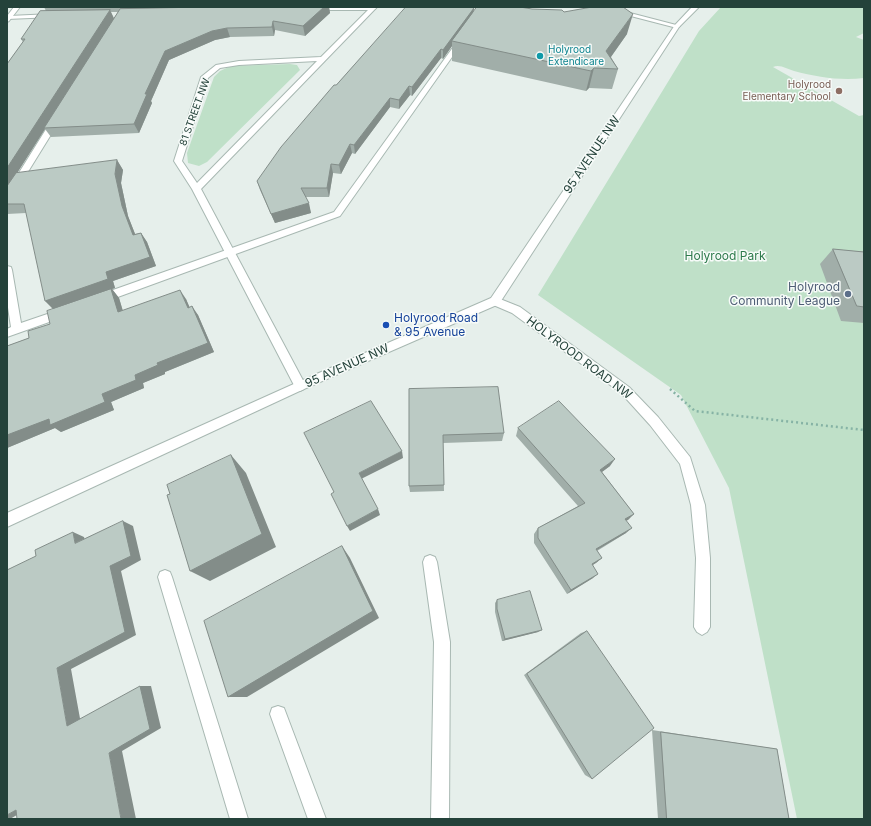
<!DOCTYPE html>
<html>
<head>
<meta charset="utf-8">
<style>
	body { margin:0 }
	#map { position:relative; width:871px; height:826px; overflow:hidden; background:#e6efeb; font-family:Inter,sans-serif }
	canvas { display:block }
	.frame { position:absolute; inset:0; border:8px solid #24423a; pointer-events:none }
</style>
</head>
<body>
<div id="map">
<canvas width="871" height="826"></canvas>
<div class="frame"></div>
</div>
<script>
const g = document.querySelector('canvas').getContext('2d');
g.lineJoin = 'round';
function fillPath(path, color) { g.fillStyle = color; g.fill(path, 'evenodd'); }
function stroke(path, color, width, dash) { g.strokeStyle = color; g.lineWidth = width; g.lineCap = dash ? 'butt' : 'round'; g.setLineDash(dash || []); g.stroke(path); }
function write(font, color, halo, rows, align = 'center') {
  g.font = font + ' Inter,sans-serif'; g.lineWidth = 3; g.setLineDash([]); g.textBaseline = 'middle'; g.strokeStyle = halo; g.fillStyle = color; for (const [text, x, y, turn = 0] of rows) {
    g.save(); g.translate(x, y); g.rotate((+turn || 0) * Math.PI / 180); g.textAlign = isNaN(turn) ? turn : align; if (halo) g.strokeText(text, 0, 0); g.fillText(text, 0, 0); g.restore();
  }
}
const green = new Path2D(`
	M721,7h143v26l-8,4 8,3v38c-23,3 -47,-1 -70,-7 -7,-2 -14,-7 -21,-4l86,49 5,-1v704h-67l-68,-331 -48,-93 -143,-100 161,-264z
	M290,64l7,1 3,5 -93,92 -8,4 -11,-3 -1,-10 27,-76 6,-6 11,-5z`);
const path = new Path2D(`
	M670,389l25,22 169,19`);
const service = new Path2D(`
	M312,7h63l1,1 -3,2h-63l-1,-1z
	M52,14l2,1v2l-47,2v-2l2,-1z
	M459,39l5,1 -124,176 -236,86h-8l-1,-3 1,-3 238,-84z
	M53,118h6l1,2 -50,81 -3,1v-10z
	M7,266l4,1 1,3 9,53 41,-14 4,1 1,3 -1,3 -59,21v-8l4,-2 -4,-26z
	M430,555l5,2 2,5 13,80 -1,177h-18l3,-177 -11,-80 2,-5z
	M165,570l5,2 2,5 76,242h-18l-72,-242 2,-5z
	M278,706l6,2 42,111h-18l-38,-105 2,-6z`);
const minor = new Path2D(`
	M14,7h6l-11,14 -2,1v-6z
	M371,7h6l-176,182 105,197 -2,3 -4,2 -4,-2 -104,-200 -18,-28 27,-84 15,-12 23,-4 82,-4zM317,61l-120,122 -15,-22 26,-83 12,-10 19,-3z
	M596,7h11l73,19 -3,2z
	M495,297l25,10 109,80 29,30 32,40 15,48 5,53v69l-3,5 -5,3 -5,-3 -3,-5 2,-69 -5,-53 -11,-41 -30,-39 -29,-32 -109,-80 -21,-9 -1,-3 1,-3z`);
const tertiary = new Path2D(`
	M692,7h7l-20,20 -180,277 -195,85 -297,138v-14l289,-130 195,-85 184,-273z`);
const wall = new Path2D(`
	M44,7h285l1,6 -25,23 -30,-6 -1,6 -44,1 -15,3 -46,20 -18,41 1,2 -13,30 -88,4 -6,-8 -28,44 100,-13 6,10 -2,13 7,33 7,18 6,-1 6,9 9,24 -43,15 2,7 -3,1 7,9 4,13 63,-12 3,8 9,8 16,37 -49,20v2l-22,9 1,5 -33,14 3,8 -53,22 -6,-4 -48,20v-102l22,-8 21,-14 3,-15 -27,-96 -19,1v-150l16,-22 -2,-3 25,-28zM111,12h7l-4,6z
	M472,8h2l-1,4 59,-3 32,3 63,22 -16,23 7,12 -6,20 -23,-1 -3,3 -134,-30v-15l-9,13 -2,-1 -29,38 -2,-1 -11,14 -9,-2 -35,47 -3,-1 -11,21 -8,-1 -4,24h-23l5,16 -36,10 -15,-33 -3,-9 79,-96z
	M833,249l31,3v71l-23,-2 -21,-57z
	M409,389l95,44 -2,8 -59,2 1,48 -34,1 -1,-6z
	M518,428l92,38 -8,6 32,42 -8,6v13l-29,18 5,7 -9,7v13l-26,16 -33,-51v-9l4,-6 40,-22 -62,-70z
	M497,600l41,32 -36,9 -7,-29v-9z
	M587,631l5,148 -7,-4 -61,-100 57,-42z
	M652,730l125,19 12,70h-131z`);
const shadedWall = new Path2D(`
	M324,7h5l1,6 -25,23 -2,-10z
	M468,7h4v3l2,-2 -1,9 -21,24v5l-9,13v-9z
	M110,10l4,9 -70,109 1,1 -38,60v-21z
	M633,14l-6,20 -24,34 3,-17z
	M273,21l2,9 -1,6 -2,-9z
	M227,28l3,9 -15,3 -46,20 -18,41 1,2 -13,30 -5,-9 11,-30 20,-43 47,-20z
	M441,49v9l-29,38v-9z
	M594,68l-5,20 -3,3 5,-20z
	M409,86l1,9 -11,14v-9z
	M390,98v9l-35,47 -1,-9z
	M350,144l2,9 -11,21 -2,-9z
	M117,160l6,10 -2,13 7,33 11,28 -6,-9 -11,-29 -7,-32z
	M331,164l2,9 -4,24 -2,-9z
	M309,203l2,10 -36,10 -4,-9z
	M141,233l6,9 9,24 -43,15 2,7 -3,1 7,9 7,24 -72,-12 -9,-9 61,-29z
	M180,290l6,9 8,18 -6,-9z
	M192,306l6,9 16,37 -49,20v2l-22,9 1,5 -33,14 3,8 -53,22 -6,-4 -48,20v-13l95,-41 33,-19 22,-12z
	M402,451l1,7 -42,21 -2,-6z
	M231,455l15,18 30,74 -66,34 -20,-10z
	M615,459l-5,7 -15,11 5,-7z
	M378,509l2,6 -30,16 -3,-5z
	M634,514l-6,6 -9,4 6,-5z
	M123,521l10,5 8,34 -20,11 15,64 -65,34 10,55 -14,2 -10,-58 53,-102z
	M632,528l-6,5 -36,21 6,-5z
	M73,532l11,5 3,11 -12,-5z
	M342,546l8,12 29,60 -132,79h-19z
	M602,558l-6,5 -9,5 5,-4z
	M598,574l-5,4 -26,16 4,-4z
	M542,630l-4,2 -36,9 3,-2z
	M140,686h11l10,42 -39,23 14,68h-15l-12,-66z
	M34,805l-24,14h-3v-4l9,-5z`);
const building = new Path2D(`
	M204,7h120l-21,19 -30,-5 -1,6 -45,1 -15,3 -47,20 -20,43h2l-13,30 -90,4 76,-119z
	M406,7h64l4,1 -31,42 -2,-1 -29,38 -3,-1 -10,14 -9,-2 -36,47 -4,-1 -11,21 -8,-1 -4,24h-26l8,15 -38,11 -14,-33 24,-34 53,-62h2z
	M477,7h43l12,2 30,1 2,2 28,-5h31l10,7 -27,37 12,18 -24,-1 -3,3 -139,-30z
	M110,10l-103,158v-104l18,-25h-4l19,-28z
	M117,160l-2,14 7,32 11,29 8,-2 9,24 -44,15 2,7 -63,22 -21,-97h-17v-18l9,-13z
	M833,249l31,3v55l-7,-1z
	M111,289l7,23 62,-22 8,18 4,-2 16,37 -51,20 1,2 -23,10 1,5 -34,14 3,8 -55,23 -1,-6 -42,16v-89l22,-8 -1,-7 22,-7 -3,-13z
	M498,387l6,46 -61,2 1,50 -35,1v-97z
	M371,401l31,50 -43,22 19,36 -31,17 -16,-32 3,-2 -30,-59z
	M559,401l56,58 -15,11 34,44 -9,5 7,9 -36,21 6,9 -10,6 6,10 -27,16 -33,-52v-10l47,-25 -67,-75z
	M231,455l31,79 -72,37 -23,-76 3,-1 -3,-9z
	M123,521l8,35 -21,10 15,66 -68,36 10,58 73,-40 10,43 -41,24 12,66h-104l-1,-9 -9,5v-245l29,-14 -1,-6 38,-18 2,11z
	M342,546l31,65 -145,86 -24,-76z
	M530,591l12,39 -37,9 -8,-30v-9z
	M587,631l67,97 -62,51 -65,-105z
	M661,732l116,17 12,70h-122z`);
const markers = [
	[540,56,4,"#0f9aa8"],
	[839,91,4,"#8d6e63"],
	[848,294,4,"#5c6f8a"],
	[386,325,4,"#1a4fb4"]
];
const farCulturenames = [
	["Holyrood",548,50],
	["Extendicare",548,62]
];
const farEducationnames = [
	["Holyrood",831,85],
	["Elementary School",831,97]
];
const farStreetnames = [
	["81 STREET NW",195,112,-70]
];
const streetNames = [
	["95 AVENUE NW",592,155,-56],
	["HOLYROOD ROAD NW",579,358,37],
	["95 AVENUE NW",347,366,-24]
];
const parkNames = [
	["Holyrood Park",725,256]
];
const serviceNames = [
	["Holyrood",840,287],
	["Community League",840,301]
];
const transitNames = [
	["Holyrood Road",394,318],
	["& 95 Avenue",394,332]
];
fillPath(green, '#bfe0c8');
stroke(service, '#a8b8b2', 2);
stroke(minor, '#a8b8b2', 2);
stroke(tertiary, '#a8b8b2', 2);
stroke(path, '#86b3a5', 2.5, [2, 3]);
fillPath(service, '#fff');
fillPath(minor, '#fff');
fillPath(tertiary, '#fff');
fillPath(wall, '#a1aea9');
fillPath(shadedWall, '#838d89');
fillPath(building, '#bbcac4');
stroke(building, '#838d89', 1);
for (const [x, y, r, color] of markers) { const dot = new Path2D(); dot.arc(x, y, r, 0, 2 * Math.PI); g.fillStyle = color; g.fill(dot); stroke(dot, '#f7fbf9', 1.5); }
write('10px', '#0d838f', '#f7fbf9', farCulturenames, 'left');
write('10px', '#785e54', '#f7fbf9', farEducationnames, 'right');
write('10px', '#24423a', '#f7fbf9', farStreetnames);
write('12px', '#24423a', '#f7fbf9', streetNames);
write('12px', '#2d7a4b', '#f7fbf9', parkNames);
write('12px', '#4e5e75', '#f7fbf9', serviceNames, 'right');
write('12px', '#164399', '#f7fbf9', transitNames, 'left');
</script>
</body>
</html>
